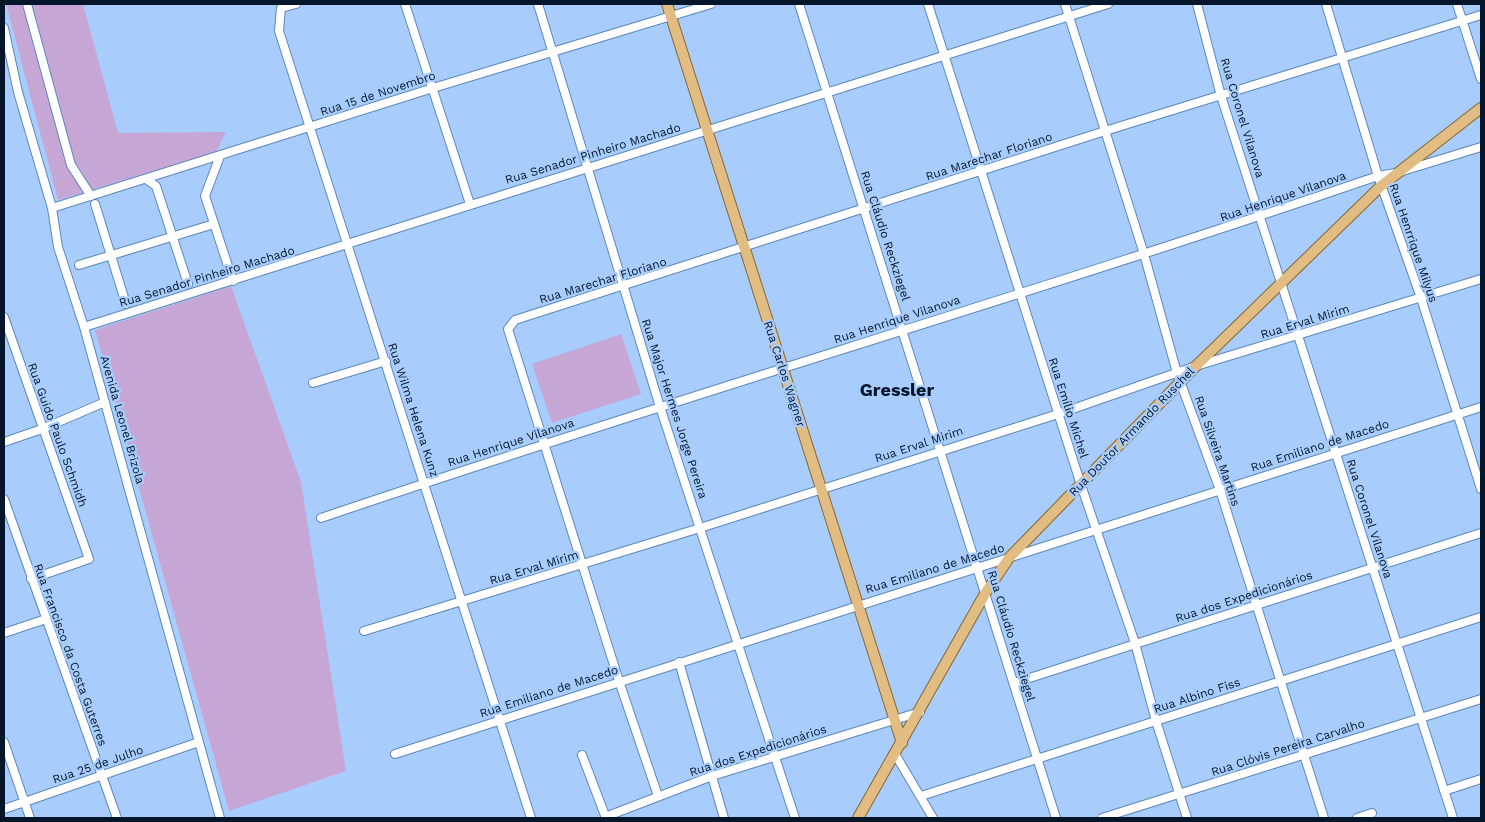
<!DOCTYPE html>
<html>
<head>
<meta charset="utf-8">
<style>
	body { margin:0 }
	#map { position:relative; width:1485px; height:822px; overflow:hidden; background:#a8cdfc; font-family:"Work Sans",sans-serif }
	canvas { display:block }
	.frame { position:absolute; inset:0; border:5px solid #05162b; pointer-events:none }
</style>
</head>
<body>
<div id="map">
<canvas width="1485" height="822"></canvas>
<div class="frame"></div>
</div>
<script>
const g = document.querySelector('canvas').getContext('2d');
g.lineJoin = 'round';
function fillPath(path, color) { g.fillStyle = color; g.fill(path, 'evenodd'); }
function stroke(path, color, width, dash) { g.strokeStyle = color; g.lineWidth = width; g.lineCap = dash ? 'butt' : 'round'; g.setLineDash(dash || []); g.stroke(path); }
function write(font, color, halo, rows, align = 'center') {
  g.font = font + ' "Work Sans",sans-serif'; g.lineWidth = 4.5; g.setLineDash([]); g.textBaseline = 'middle'; g.strokeStyle = halo; g.fillStyle = color; for (const [text, x, y, turn = 0] of rows) {
    g.save(); g.translate(x, y); g.rotate((+turn || 0) * Math.PI / 180); g.textAlign = isNaN(turn) ? turn : align; if (halo) g.strokeText(text, 0, 0); g.fillText(text, 0, 0); g.restore();
  }
}
const green = new Path2D(`
	M6,4h77l35,129 108,-1 -10,20 -158,48z
	M231,286l70,196 45,289 -117,40 -134,-481z
	M621,334l20,60 -89,29 -20,-59z`);
const minor = new Path2D(`
	M27,4l44,161 20,31
	M296,4l-15,4 -2,23 252,787
	M405,4l65,200
	M538,4l122,403 135,411
	M799,4l257,814
	M928,4l153,481 54,158 21,78 31,97
	M1065,4l79,250 33,119 43,117 104,328
	M1197,4l24,92 232,722
	M1326,4l52,172 43,122 60,191
	M1457,4l24,75
	M4,28l14,64 34,116 6,39 26,80 136,491
	M220,156l-15,40 28,85
	M146,179l10,7 32,98
	M95,204l31,100
	M52,208l381,-120 278,-84
	M79,265l135,-41
	M4,317l85,242 -58,20
	M84,327l1024,-323
	M313,383l73,-22
	M4,442l38,-13 63,-27
	M4,499l113,319
	M321,518c350,-119 706,-222 1057,-342l18,-3 85,-26
	M364,631l336,-103 358,-114 138,-48 285,-87
	M4,633l42,-14
	M679,662l45,156
	M1014,683l467,-150
	M4,742l26,76
	M395,754l1086,-347
	M895,754l38,64
	M582,755l24,63
	M1444,791l37,-12
	M658,796l-39,-115 -111,-352 7,-9 590,-189 376,-116
	M921,796l560,-179
	M4,809l195,-67
	M605,817l107,-41 208,-64
	M1102,818l379,-119
	M1357,818l15,-5`);
const major = new Path2D(`
	M667,4l235,739
	M858,818l128,-226 23,-34 187,-192 185,-180 100,-78`);
const streetNames = [
	["Rua 15 de Novembro",378,94,-18],
	["Rua Coronel Vilanova",1242,118,73],
	["Rua Senador Pinheiro Machado",593,154,-17],
	["Rua Marechar Floriano",989,157,-18],
	["Rua Henrique Vilanova",1283,197,-19],
	["Rua Cláudio Reckziegel",885,236,72],
	["Rua Henrrique Milyus",1413,243,71],
	["Rua Senador Pinheiro Machado",207,277,-17],
	["Rua Marechar Floriano",603,281,-17],
	["Rua Henrique Vilanova",897,320,-18],
	["Rua Erval Mirim",1305,322,-17],
	["Rua Carlos Wagner",784,374,72],
	["Rua Emílio Michel",1068,408,72],
	["Rua Major Hermes Jorge Pereira",674,409,72],
	["Rua Wilma Helena Kunz",413,410,72],
	["Avenida Leonel Brizola",122,420,74],
	["Rua Doutor Armando Ruschel",1132,432,-46],
	["Rua Guido Paulo Schmidh",57,435,70],
	["Rua Henrique Vilanova",511,443,-18],
	["Rua Erval Mirim",919,445,-18],
	["Rua Emiliano de Macedo",1320,446,-18],
	["Rua Silveira Martins",1217,451,71],
	["Rua Coronel Vilanova",1369,519,72],
	["Rua Erval Mirim",534,568,-17],
	["Rua Emiliano de Macedo",935,569,-17],
	["Rua dos Expedicionários",1244,597,-18],
	["Rua Cláudio Reckziegel",1011,636,73],
	["Rua Francisco da Costa Guterres",70,655,70],
	["Rua Emiliano de Macedo",549,692,-18],
	["Rua Albino Fiss",1197,696,-18],
	["Rua Clóvis Pereira Carvalho",1288,748,-18],
	["Rua dos Expedicionários",758,751,-18],
	["Rua 25 de Julho",98,765,-19]
];
const districtNames = [
	["Gressler",897,391]
];
fillPath(green, '#c6a6d5');
stroke(minor, '#5b87be', 10);
stroke(major, '#87662f', 12);
stroke(minor, '#fff', 8);
stroke(major, '#e1bd83', 10);
write('12px', '#05162b', '#a8cdfc', streetNames);
write('bold 18px', '#05162b', '#a8cdfc', districtNames);
</script>
</body>
</html>
